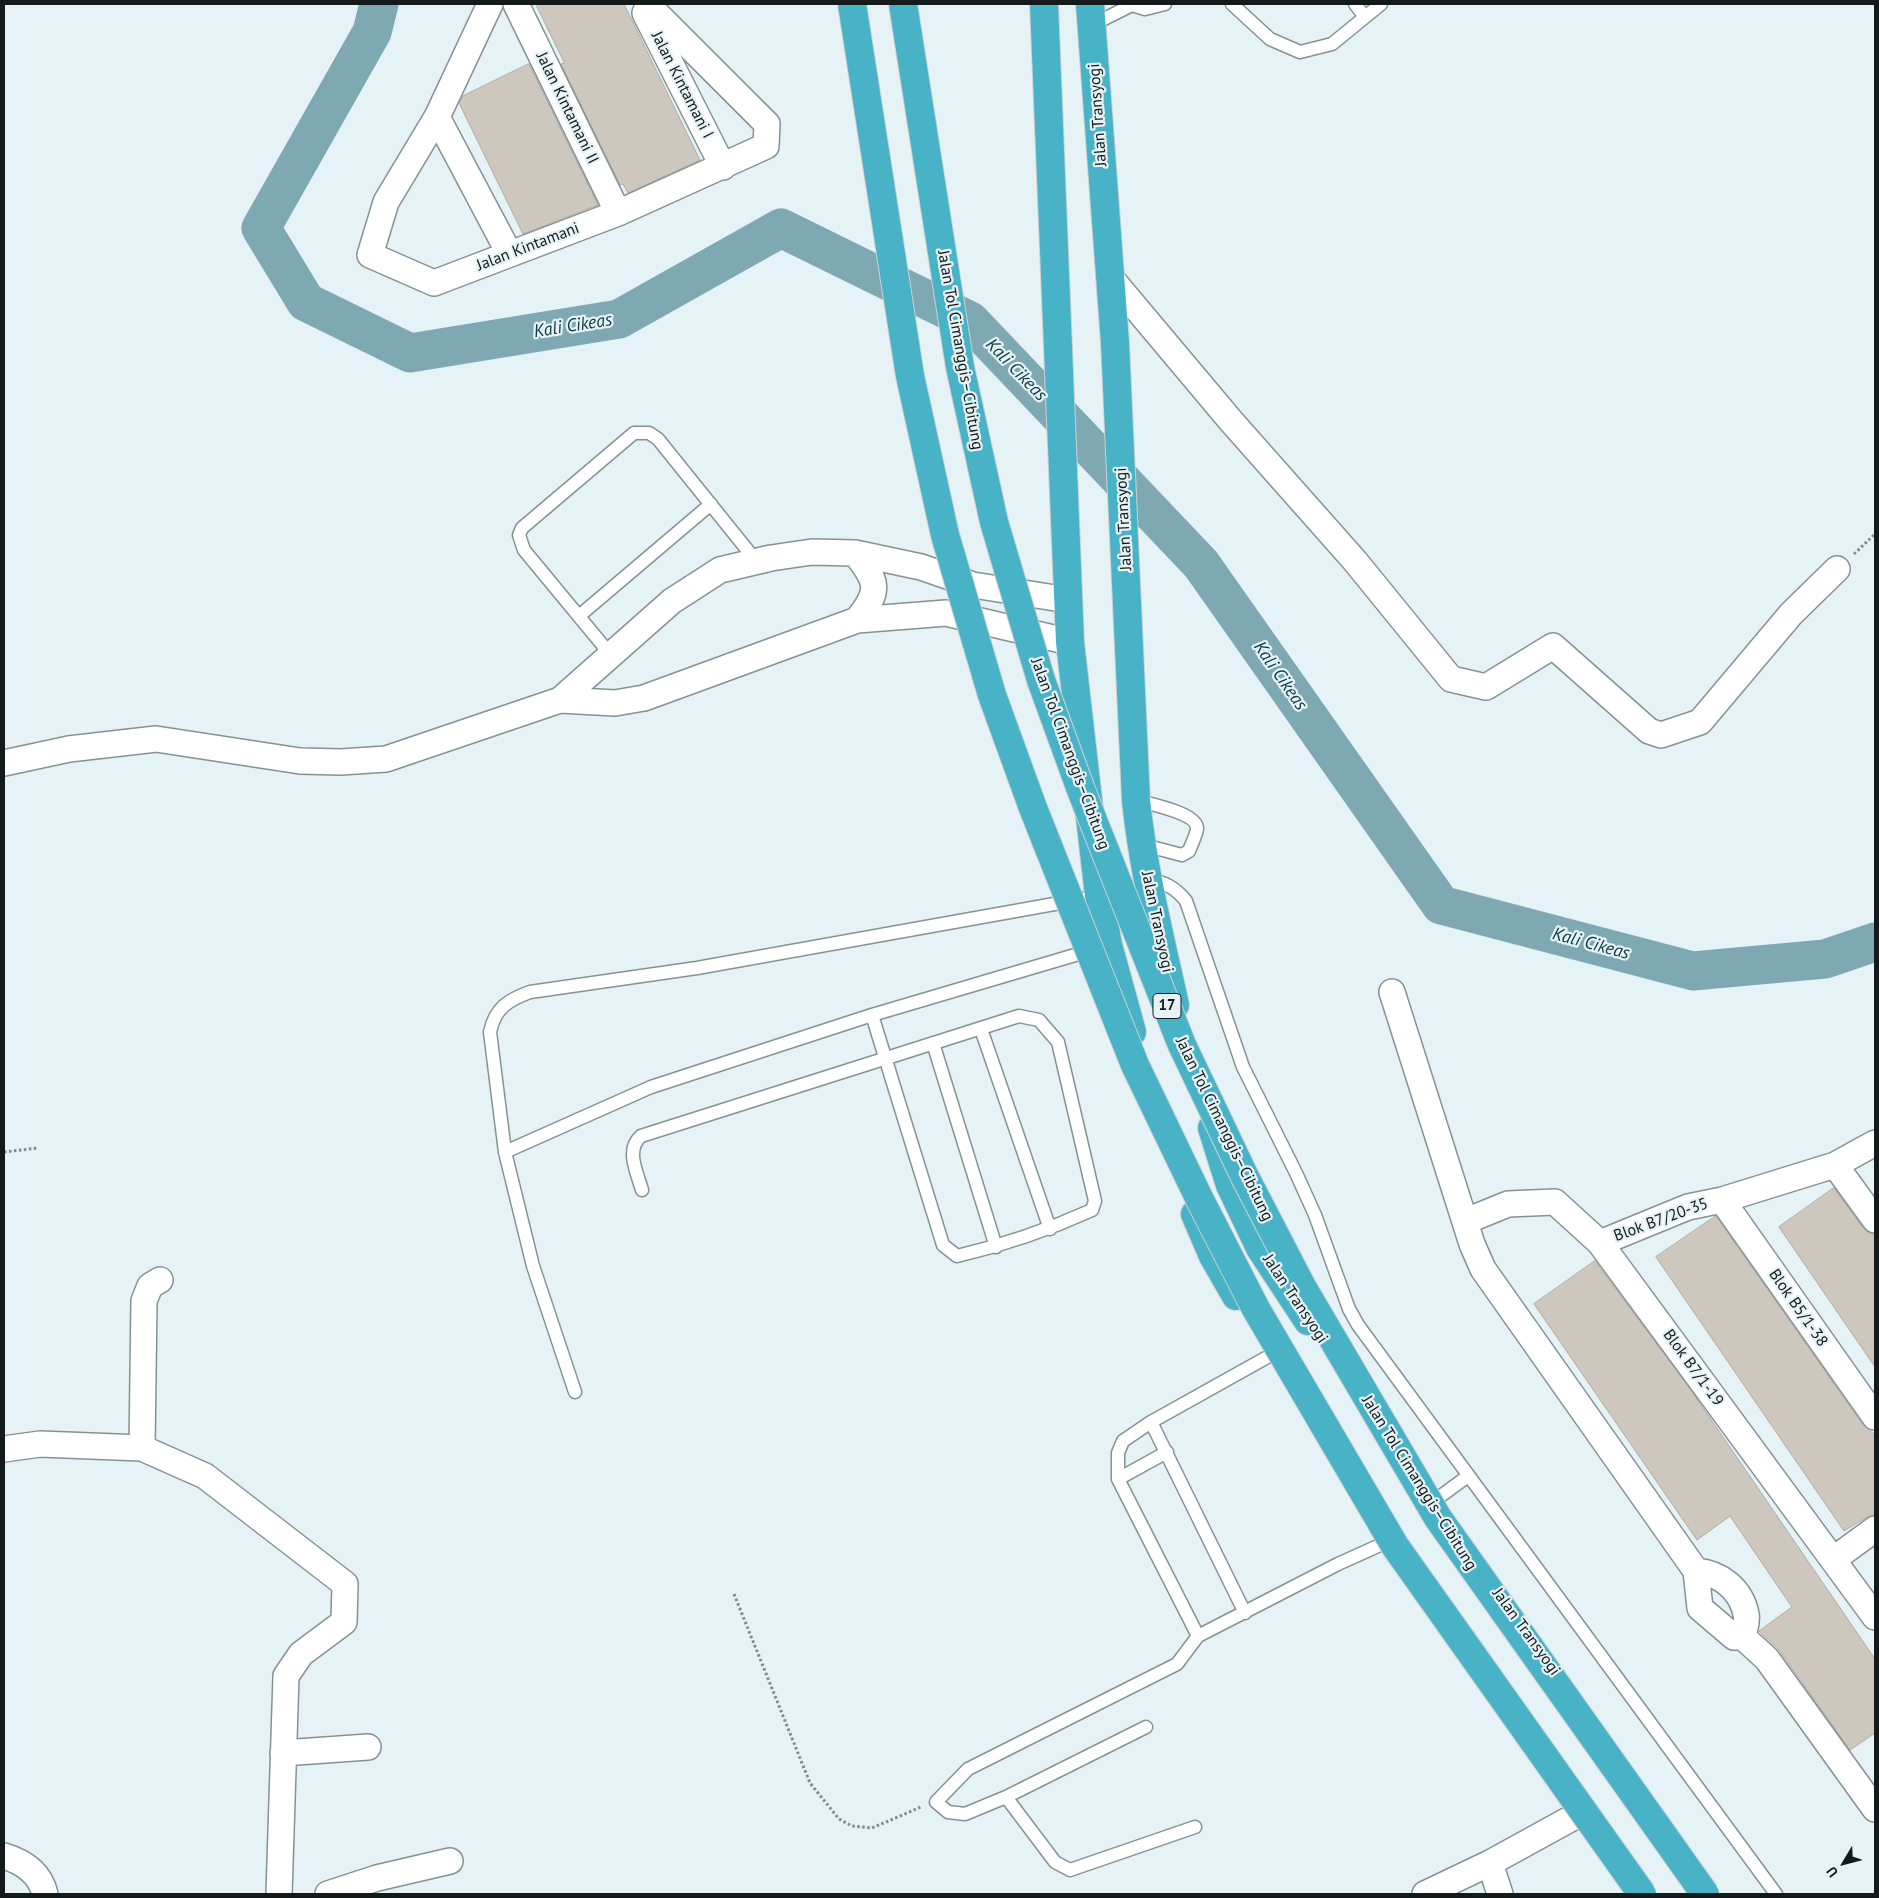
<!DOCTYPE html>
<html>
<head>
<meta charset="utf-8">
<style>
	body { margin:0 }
	#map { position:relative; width:1879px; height:1898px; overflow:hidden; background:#e5f3f6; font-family:"PT Sans",sans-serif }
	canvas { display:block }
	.frame { position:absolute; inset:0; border:5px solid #14191a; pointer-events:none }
	.north { position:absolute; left:1819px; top:1838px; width:50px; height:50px; -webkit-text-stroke:4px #e5f3f6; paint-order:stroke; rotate:233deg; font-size:14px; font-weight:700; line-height:20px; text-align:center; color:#14191a }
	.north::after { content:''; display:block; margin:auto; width:18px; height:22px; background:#14191a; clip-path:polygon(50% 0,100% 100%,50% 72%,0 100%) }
</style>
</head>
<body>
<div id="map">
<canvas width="1879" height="1898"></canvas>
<div class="frame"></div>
<div class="north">U</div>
</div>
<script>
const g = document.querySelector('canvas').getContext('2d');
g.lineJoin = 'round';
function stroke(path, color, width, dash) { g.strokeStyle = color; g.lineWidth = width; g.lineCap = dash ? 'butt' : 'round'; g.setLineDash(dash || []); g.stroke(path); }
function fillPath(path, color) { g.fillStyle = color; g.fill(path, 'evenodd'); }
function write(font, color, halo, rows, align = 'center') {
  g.font = font + ' "PT Sans",sans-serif'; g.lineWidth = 4.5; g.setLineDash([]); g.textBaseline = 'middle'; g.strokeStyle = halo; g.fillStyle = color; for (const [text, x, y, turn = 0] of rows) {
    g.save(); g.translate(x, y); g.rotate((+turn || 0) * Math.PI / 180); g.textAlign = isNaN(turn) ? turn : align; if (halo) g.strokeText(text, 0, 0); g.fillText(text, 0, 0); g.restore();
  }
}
const river = new Path2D(`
	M379,4l-7,28 -111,196 45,74 104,51 209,-34 162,-91 189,93 231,243 240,341 252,66 132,-12 50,-17`);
const building = new Path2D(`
	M536,4h88l76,156 -72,33 -5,-9 -3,1 -59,-121 3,-1z
	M529,64l69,141 -75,29 -64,-131 4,-7z
	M1834,1188l29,40 12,6v133l-96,-140z
	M1716,1216l147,209 12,10v80l-8,2 -23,14 -188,-274z
	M1595,1261l93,125 187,273v74l-25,17 -71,-100 -20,-19 33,-24 -62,-91 -33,24 -163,-236z`);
const path = new Path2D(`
	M1854,554l21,-20
	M4,1152l34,-4
	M734,1594l76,189 29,36 13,7 20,2 49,-21`);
const lane = new Path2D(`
	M1232,4l38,35 30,13 32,-8 49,-40
	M1355,4l10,13
	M1092,25l40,-20 13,4 20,-5
	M579,616l132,-112
	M610,654l-86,-104 -5,-15 3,-7 112,-95h15l9,6 99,123
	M1136,800c13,4 62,13 61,29 -1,7 -6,16 -8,22l-7,4 -42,-11
	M1147,879c17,3 28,8 39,22l57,166 53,106 19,42 34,94 9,16 418,569
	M981,1029l69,200
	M933,1043l63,204
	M505,1152l146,-65 221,-72 220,-65
	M642,1190c-5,-18 -17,-40 -1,-54l378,-120 20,4 19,22 37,159 -3,9c-44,20 -88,35 -135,46l-14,-11 -71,-230
	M575,1392l-42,-126 -28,-114 -15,-120c5,-24 18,-32 40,-40l167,-24 402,-72
	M1151,1422l94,191
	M1167,1452l-49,27 80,157 140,-72 51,-23
	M1118,1479v-26l5,-12 28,-19 120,-67
	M1434,1501l34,-25
	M1146,1727l-140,70 -41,17 -17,-2 -12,-10 32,-33 209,-105 21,-28
	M1006,1797l49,65 15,8 125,-43`);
const street = new Path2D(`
	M490,4l-53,113 -51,85 -16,53 64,28 184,-70 148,-67 1,-22 -120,-120
	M516,4l102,209
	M645,13l78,154
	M437,117l72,136
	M1110,277l121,144 124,140 96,118 35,8 67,-41 96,85 12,4 39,-13 91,-108 46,-45
	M855,553c23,29 26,37 2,67
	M560,700l112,-99 48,-31 51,-12 41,-6 43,1 66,14 52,18 95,15
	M4,763l65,-14 87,-10 144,22 41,1 45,-3 174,-59 55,3 29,-5 213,-78 89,-7 124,29
	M1392,992l80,252 11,25 213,302 4,37 34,29h9l24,22 108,150
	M1835,1165l40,55
	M1722,1200l153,217
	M1466,1221l42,-17 47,-2 45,41 275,374
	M1600,1243l88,-36 34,-7 113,-35 40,-22
	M142,1448l2,-147 6,-15 10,-6
	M4,1449l36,-5 102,4 63,28 140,108 -1,38 -43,32 -15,22 -7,218
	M1834,1559l41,-30
	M1696,1571c24,2 45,18 50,43 2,7 -2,16 -3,23
	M283,1753l85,-6
	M4,1856c20,6 36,17 41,38
	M1490,1863l10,31
	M328,1894l49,-16 73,-17
	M1425,1894l65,-31 91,-50`);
const highway = new Path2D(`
	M1044,4l26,638 29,254 9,49 24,87
	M1090,4l25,339 21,457c7,70 24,137 39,205
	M1212,1128l18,57 30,63 48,73
	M1195,1214l18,42 23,40`);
const highwayBridge = new Path2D(`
	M852,4l58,372 35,159 47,160 41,113 102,257 65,135 56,109 139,237 247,348
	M903,4l57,363 34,155 47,158 40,110 101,255 63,132 56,108 137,233 267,376`);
const shields = [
	[1167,1006,28]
];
const shieldNames = [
	["17",1167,1006]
];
const streetNames = [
	["Jalan Kintamani I",682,85,63],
	["Jalan Kintamani II",567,108,64],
	["Jalan Transyogi",1098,115,-94],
	["Jalan Kintamani",528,247,-21],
	["Jalan Tol Cimanggis–Cibitung",960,350,80],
	["Jalan Transyogi",1124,519,-93],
	["Jalan Tol Cimanggis–Cibitung",1070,754,70],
	["Jalan Transyogi",1157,922,78],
	["Jalan Tol Cimanggis–Cibitung",1224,1129,64],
	["Blok B7/20-35",1661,1220,-20],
	["Jalan Transyogi",1295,1299,56],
	["Blok B5/1-38",1798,1308,55],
	["Blok B7/1-19",1693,1368,54],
	["Jalan Tol Cimanggis–Cibitung",1419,1483,58],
	["Jalan Transyogi",1526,1632,54]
];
const waterNames = [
	["Kali Cikeas",573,326,-9],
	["Kali Cikeas",1016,370,46],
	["Kali Cikeas",1280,676,55],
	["Kali Cikeas",1591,944,15]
];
stroke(river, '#7ea9b2', 39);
fillPath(building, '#cdc7bd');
stroke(building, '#b0aaa0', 1);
stroke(lane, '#859295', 15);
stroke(street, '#859295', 28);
stroke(highway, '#d0d1d1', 30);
stroke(path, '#818a8c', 3, [2.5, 2.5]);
stroke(lane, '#fff', 12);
stroke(street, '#fff', 25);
stroke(highway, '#48b3c7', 28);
stroke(highwayBridge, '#d0d1d1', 30, []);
stroke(highwayBridge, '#48b3c7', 28);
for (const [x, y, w] of shields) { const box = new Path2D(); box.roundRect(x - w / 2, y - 12.5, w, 25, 4); g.fillStyle = '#e5f3f6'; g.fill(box); stroke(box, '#14191a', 1); }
write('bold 15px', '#14191a', null, shieldNames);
write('16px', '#14191a', '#e5f3f6', streetNames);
write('italic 18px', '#0f3940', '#e5f3f6', waterNames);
</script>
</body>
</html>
